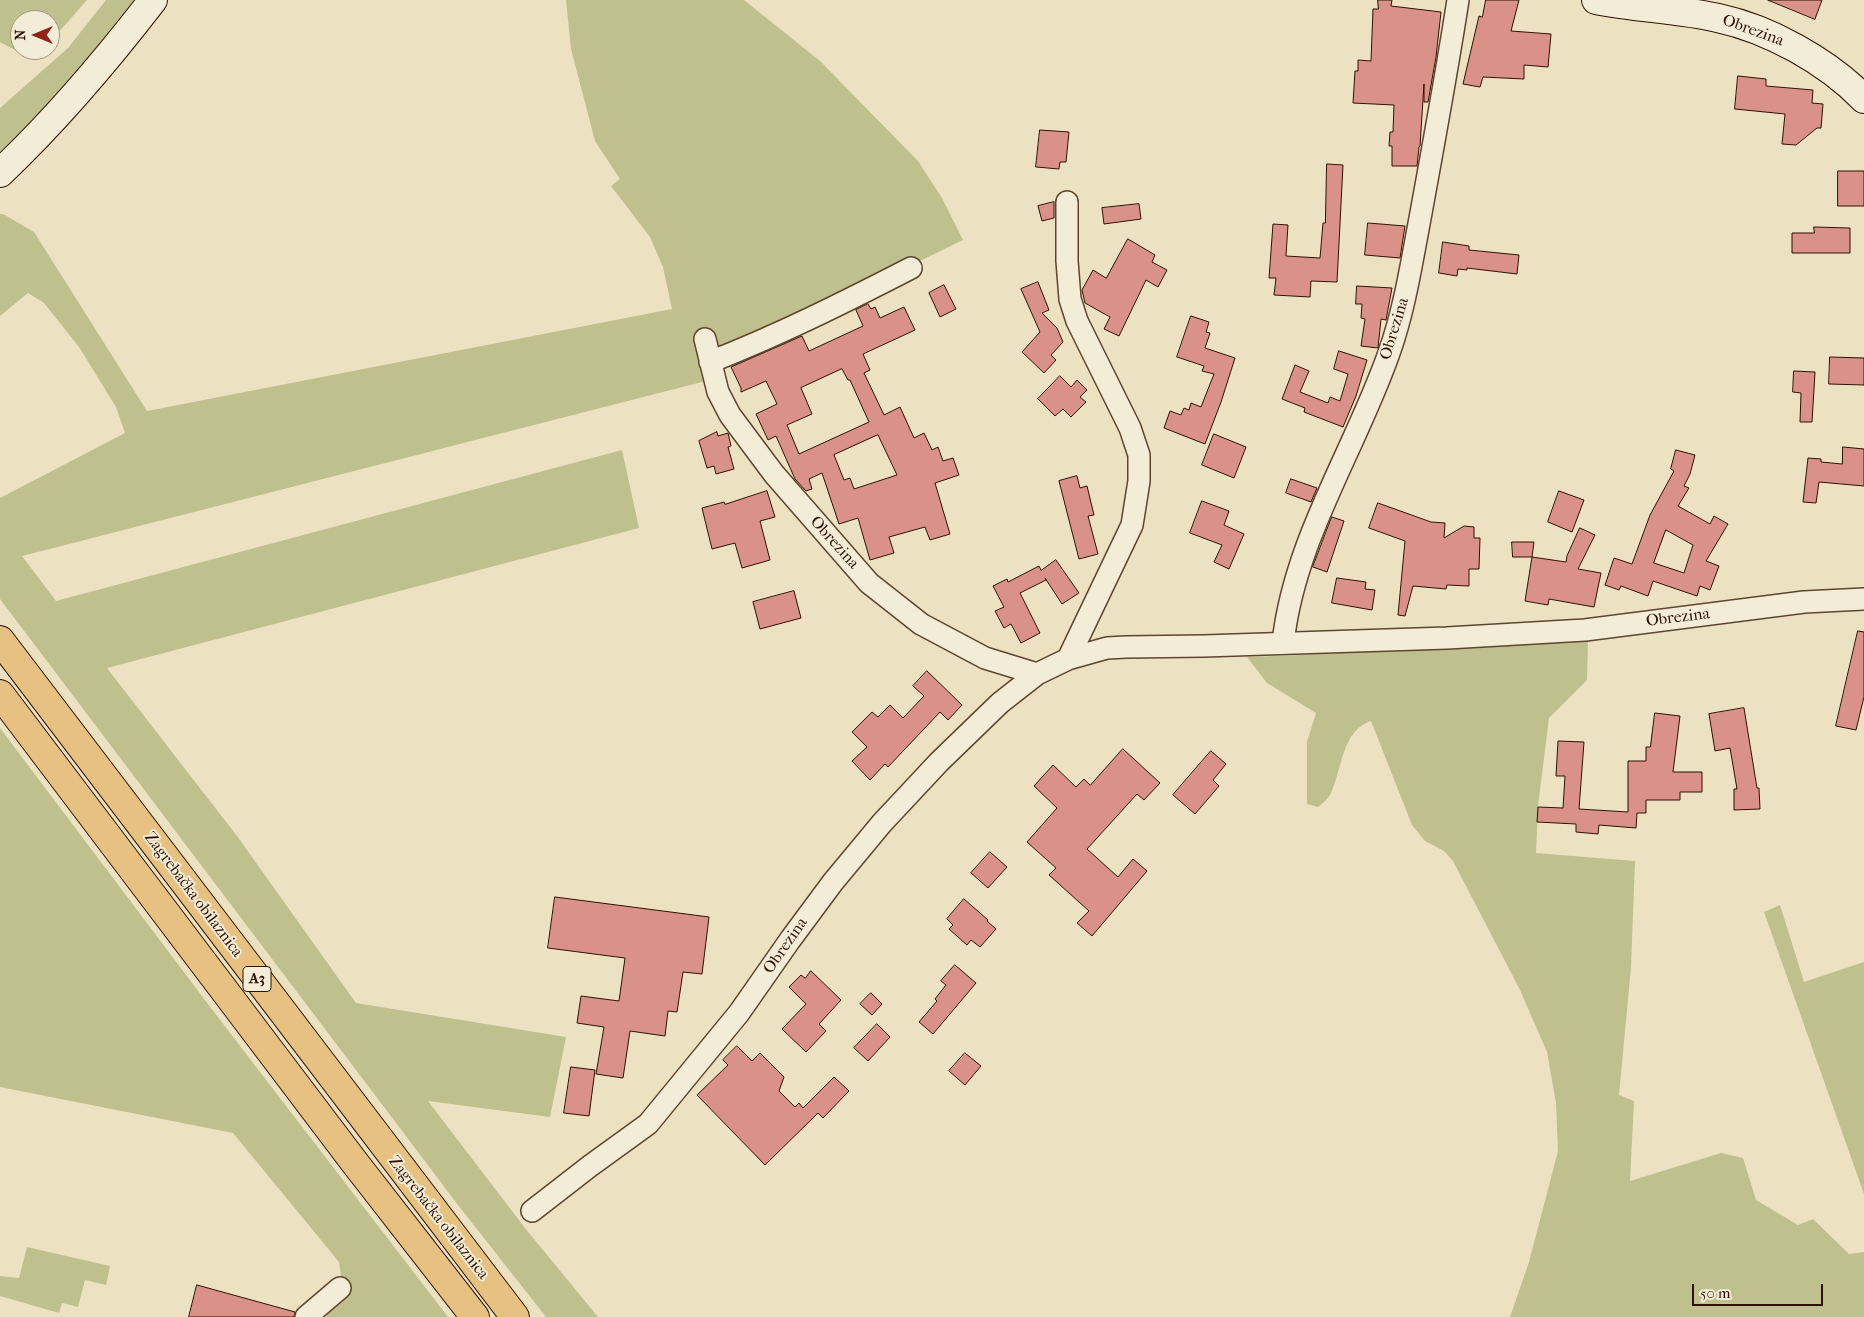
<!DOCTYPE html>
<html>
<head>
<meta charset="utf-8">
<style>
	body { margin:0 }
	#map { position:relative; width:1864px; height:1317px; overflow:hidden; background:#ece2c2; font-family:"IM FELL French Canon",serif }
	canvas { display:block }
	.north { position:absolute; left:10px; top:10px; width:50px; height:50px; box-sizing:border-box; background:#f3ecd7; border:1px solid #a49481; border-radius:50%; rotate:270deg; font-size:14px; font-weight:700; line-height:20px; text-align:center; color:#2e1100 }
	.north::after { content:''; display:block; margin:auto; width:18px; height:22px; background:#8f2418; clip-path:polygon(50% 0,100% 100%,50% 72%,0 100%) }
	.scale { position:absolute; left:1692px; top:1284px; width:131px; height:22px; box-sizing:border-box; border:2px solid #2e1100; border-top:0; padding-left:6px; font-size:15px; line-height:18px; white-space:nowrap; color:#2e1100; -webkit-text-stroke:4px #f3ecd7; paint-order:stroke }
</style>
</head>
<body>
<div id="map">
<canvas width="1864" height="1317"></canvas>
<div class="north">N</div>
<div class="scale">50 m</div>
</div>
<script>
const g = document.querySelector('canvas').getContext('2d');
g.lineJoin = 'round';
function fillPath(path, color) { g.fillStyle = color; g.fill(path, 'evenodd'); }
function stroke(path, color, width, dash) { g.strokeStyle = color; g.lineWidth = width; g.lineCap = dash ? 'butt' : 'round'; g.setLineDash(dash || []); g.stroke(path); }
function write(font, color, halo, rows, align = 'center') {
  g.font = font + ' "IM FELL French Canon",serif'; g.lineWidth = 4; g.setLineDash([]); g.textBaseline = 'middle'; g.strokeStyle = halo; g.fillStyle = color; for (const [text, x, y, turn = 0] of rows) {
    g.save(); g.translate(x, y); g.rotate((+turn || 0) * Math.PI / 180); g.textAlign = isNaN(turn) ? turn : align; if (halo) g.strokeText(text, 0, 0); g.fillText(text, 0, 0); g.restore();
  }
}
const green = new Path2D(`
	M0,0h87l-37,42v-22h-30v30h23l-9,10 -34,-18z
	M106,0h32l-85,103 -53,54v-49l68,-60z
	M566,0h178l76,61 98,100 24,37 21,42 -80,39 -134,61 -43,41 -684,175 34,45 566,-151 17,78 -532,140 130,168 119,167 210,34 -16,80 -122,-16 97,127 73,89h-52l-88,-112 -458,-606v-101l125,-65 -9,-26 -37,-60 -35,-44 -16,-10 -28,23v-102h3l31,18 113,179 525,-102 -9,-42 -13,-30 -39,-51 9,-7 -25,-38 -24,-92z
	M1588,639l-1,41 -38,38 -11,88 -2,47 99,8 -4,106 -12,128 15,6 -4,80 91,-28 22,5 13,42 42,25 15,-6 36,35 15,-2v65h-354l19,-55 29,-111 -2,-48 -9,-51 -27,-62 -67,-129 -9,-10 -19,-10 -13,-16 -41,-104c-29,9 -29,48 -40,72 -2,5 -8,10 -13,14l-11,-3v-62l9,-29 -49,-30 -20,-26c114,-3 227,-15 341,-18z
	M0,728l214,284 234,305h-121l-5,-4 20,-31 -3,-20 -106,-129 -233,-46z
	M1780,905l24,77 60,-20v232l-100,-282z
	M27,1247l83,19 -4,19 -21,-5 -7,27 -16,-4 -3,10 -59,-17v-20l19,2z`);
const building = new Path2D(`
	M1378,0h14l-1,6 50,6 -5,45 -8,45h-4v-18l-4,62 -1,1 -2,19h-25v-20h-3l1,-14h3l1,-27 -41,-2 2,-32h3v-11l13,1 2,-52h5z
	M1486,0h33l-8,31 40,3 -3,33 -24,-2v14l-41,-2 -3,10 -17,-3 16,-68 3,1z
	M1768,0h54l-7,19z
	M1738,76l28,3v7l47,4 -1,13 11,1 -2,24h-4l-21,17 -14,-1 3,-30 -50,-5z
	M1040,130l29,2 -3,30h-6l-1,7 -23,-2z
	M1327,164l16,1 -6,117 -26,-1 -1,16 -36,-2 2,-17h-7l4,-54 15,1 -2,31 34,2 3,-35h2z
	M1838,171h26v35h-26z
	M1054,202v16l-12,3 -4,-15z
	M1139,204l2,15 -37,5 -2,-16z
	M1368,223l37,3 -5,32 -35,-3z
	M1814,227l36,1v25h-58v-20h22z
	M1128,239l27,16 -3,7 15,8 -9,17 -12,-7 -27,56 -15,-7 6,-12 -25,-14 -3,-13 11,-20 13,8z
	M1443,242l26,4v4l50,5 -2,19 -50,-6v2l-9,-1 -1,7 -18,-3z
	M1038,282l11,28 -7,3 15,15 6,14 -12,13 5,5 -12,13 -22,-21 18,-20 -19,-43z
	M944,285l12,24 -16,8 -11,-24z
	M1357,286l35,2 -6,32 -5,-1 -3,29 -17,-2 4,-27 -4,-1 1,-14h-6z
	M868,304l3,5 4,-2 5,11 24,-11 11,23 -52,24 7,16 -6,3 20,42 16,-8 14,31 10,-5 8,17 6,-3 5,14 10,-3 6,17 -24,8 15,51 -20,6 -5,-13 -36,10 5,16 -24,7 -12,-42 -19,6 -17,-51 -13,6 3,10 -6,2 -11,-12 -19,-43 -8,4 -12,-26 21,-10 -11,-23 -25,11v-4l-10,-21 71,-31 7,15 54,-25 -7,-16zM842,369l6,11h2l19,42 -70,32 -12,-29 25,-11 -11,-26zM878,435l19,40 -43,14 -4,-11 -6,2 -10,-25z
	M1191,316l18,6 -3,10 4,1 -5,15 30,10 -14,44 -16,42 -41,-16 6,-17 11,4 3,-7 5,2 2,-7 10,4 13,-33 -12,-3 2,-5 -27,-9z
	M1339,351l28,9 -11,36 -13,31 -39,-15 1,-4 -23,-9 13,-34 14,6 -9,21 28,11 2,-6 10,4 8,-27 -14,-5z
	M1830,357l34,1v27l-35,-1z
	M1794,371l21,1 -3,50h-12l1,-29 -8,-1z
	M1060,376l11,11 6,-7 10,10 -7,7 6,5 -15,15 -8,-8 -8,7 -17,-17z
	M717,432l1,4 10,-3 3,13 -3,1 6,22 -18,5 -2,-8 -7,2 -8,-27z
	M1214,434l32,13 -12,31 -32,-13z
	M1843,447l21,2v37l-45,-4 -3,21 -13,-1 5,-44 13,1v3l21,2z
	M1676,450l19,5 -5,19 -6,12 5,2 -11,18 32,18 4,-8 14,8 -22,37 13,5 -9,24 -10,-4 -3,10 -44,-15 -5,15 -27,-10 -2,4 -14,-5 9,-27 18,6 18,-49 24,-44 -3,-2zM1666,530l27,15 -9,28 -30,-10z
	M1077,476l3,12 7,-2 7,29 -6,1 10,38 -19,5 -20,-78z
	M1291,479l26,9 -6,14 -25,-9z
	M767,491l8,26 -15,4 10,39 -28,8 -7,-25 -23,6 -10,-41 22,-6 1,2z
	M1559,491l25,9 -12,32 -24,-10z
	M1202,501l27,10 -5,14 20,9 -15,35 -15,-7 8,-17 -32,-12z
	M1378,503l53,19 14,1 -1,15 20,-12 10,1v11h6l-1,31h-10v17l-22,-1 -1,4 -33,-3 -8,30 -7,-1 7,-74 -36,-13z
	M1332,517l12,4 -17,51 -14,-5z
	M1580,528l15,7 -17,34 23,4 -7,34 -45,-8 -1,6 -23,-4 7,-44 34,5 1,-6z
	M1512,542h22l-2,15h-19z
	M1056,560l23,33 -17,11 -17,-26 1,2 -26,13 20,40 -19,10 -10,-19 -7,4 -9,-17 9,-4 -11,-21 14,-7 1,3 31,-16 2,4z
	M1337,578l29,4 -1,7 10,1 -3,20 -40,-7z
	M794,591l7,27 -41,11 -7,-27z
	M1858,631l6,1v65l-8,33 -20,-4z
	M927,671l35,34 -14,15 -8,-8 -52,55 -3,-3 -15,16 -18,-19 15,-14 -15,-15 20,-20 6,5 12,-12 13,13 21,-22 -11,-10z
	M1744,708l13,80h2l1,21 -26,1v-21h3l-7,-41 -15,3 -6,-37z
	M1655,713l25,3 -7,56h29v20h-22v8h-34v13h-9l-1,15 -37,-3 -1,9 -22,-2v-8l-39,-2 1,-15 25,1 2,-32h-9l2,-35 26,1 -5,67 49,3v-51h18v-14h4z
	M1123,749l37,34 -16,17 -7,-6 -50,55 31,28 15,-18 14,12 -55,65 -15,-13 12,-12 -40,-36 7,-7 -29,-26 30,-34 -23,-22 19,-21 23,22 8,-8 6,6z
	M1211,751l15,13 -13,16 6,6 -24,28 -22,-19z
	M990,852l17,15 -19,21 -17,-15z
	M555,897l154,20 -7,57 -19,-2 -6,40 -9,-1 -3,25 -35,-5 -7,47 -27,-4 8,-47 -27,-4 4,-27 38,5 6,-43 -77,-10z
	M964,899l24,21 -1,1 9,8 -16,18 -9,-7 -4,5 -18,-16 4,-4 -6,-6z
	M955,965l21,18 -43,51 -14,-12 18,-21 -2,-2 11,-14 -5,-4z
	M811,971l30,29 -22,24 7,7 -20,21 -24,-23 24,-25 -17,-17 12,-12 4,3z
	M871,993l11,11 -10,11 -12,-11z
	M877,1024l13,13 -22,24 -14,-13z
	M737,1046l15,15 8,-8 24,24 -5,14 16,16 4,-4 4,5 31,-31 15,14 -26,27 -5,-5 -53,52 -68,-70 31,-30 -5,-5z
	M965,1053l16,13 -16,19 -16,-14z
	M571,1067l24,3 -6,46 -25,-3z
	M197,1285l98,27 -1,5h-105z`);
const street = new Path2D(`
	M1067,202v59l3,38 7,22 53,107 9,27v26l-7,44 -64,134
	M705,339l13,53 12,23 44,59 95,109 52,41 64,34 52,16
	M710,362c69,-27 135,-60 201,-94
	M1283,643c11,-103 72,-193 106,-290 16,-45 23,-93 32,-140 13,-71 26,-142 37,-213
	M532,1211l58,-45 58,-42 91,-111 51,-73 43,-58 49,-59 57,-61 61,-59 37,-29 31,-15 39,-11 19,-1 78,-1 243,-8 138,-8 219,-28 60,-3
	M306,1317l34,-29`);
const secondary = new Path2D(`
	M1596,0c40,8 82,9 122,18 51,11 109,43 146,81
	M0,173c56,-53 106,-112 153,-173`);
const highway = new Path2D(`
	M0,640l515,677
	M0,694l355,469 120,154`);
const shields = [
	[257,979,28]
];
const shieldNames = [
	["A3",257,979]
];
const streetNames = [
	["Obrezina",1753,31,20],
	["Obrezina",1395,329,-73],
	["Obrezina",834,543,48],
	["Obrezina",1678,618,-7],
	["Zagrebačka obilaznica",193,895,53],
	["Obrezina",786,946,-55],
	["Zagrebačka obilaznica",438,1218,52]
];
fillPath(green, '#c0c08e');
fillPath(building, '#da9188');
stroke(building, '#2e1100', 1);
stroke(street, '#5e4530', 24);
stroke(secondary, '#2e1100', 30);
stroke(highway, '#2e1100', 30);
stroke(street, '#f3ecd7', 21);
stroke(secondary, '#f3ecd7', 28);
stroke(highway, '#e6c181', 28);
for (const [x, y, w] of shields) { const box = new Path2D(); box.roundRect(x - w / 2, y - 12.5, w, 25, 4); g.fillStyle = '#f3ecd7'; g.fill(box); stroke(box, '#2e1100', 1); }
write('bold 15px', '#2e1100', null, shieldNames);
write('16px', '#2e1100', '#f3ecd7', streetNames);
</script>
</body>
</html>
